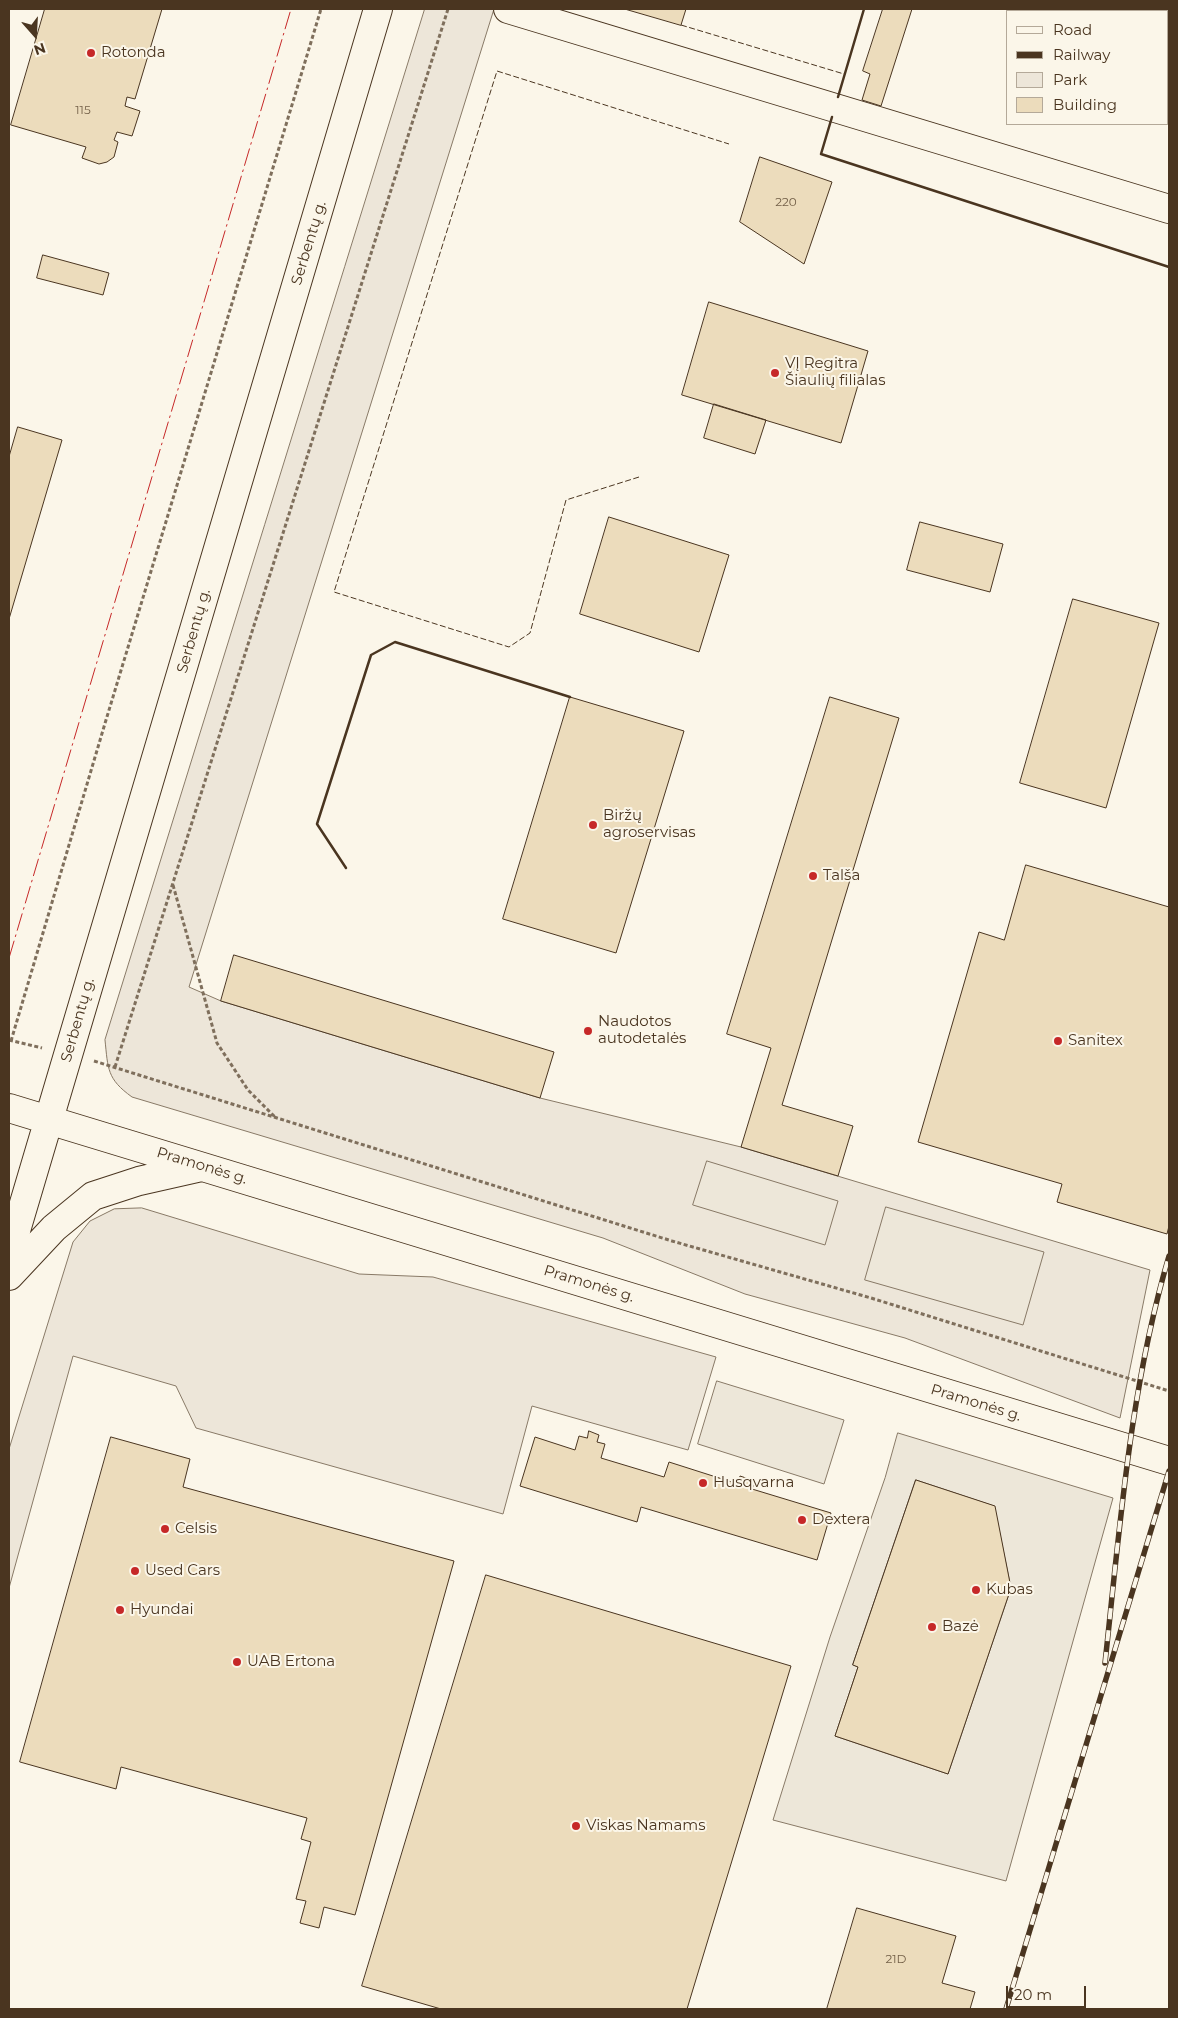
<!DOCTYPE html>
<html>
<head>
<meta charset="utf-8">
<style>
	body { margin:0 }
	#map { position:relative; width:1178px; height:2018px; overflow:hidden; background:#fbf6e9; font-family:Montserrat,sans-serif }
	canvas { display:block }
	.frame { position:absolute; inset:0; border:10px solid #4a3520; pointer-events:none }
	.legend { position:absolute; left:1006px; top:10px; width:162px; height:115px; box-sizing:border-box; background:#fbf6e9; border:1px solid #b4a999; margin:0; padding:6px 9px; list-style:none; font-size:15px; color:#4a3520 }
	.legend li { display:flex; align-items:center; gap:10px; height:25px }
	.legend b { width:25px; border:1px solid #b4a999 }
	.north { position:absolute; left:10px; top:10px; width:50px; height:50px; -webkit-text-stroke:4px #fbf6e9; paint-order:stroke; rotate:161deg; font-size:14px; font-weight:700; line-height:20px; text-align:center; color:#4a3520 }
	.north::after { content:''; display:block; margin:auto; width:18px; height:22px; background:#4a3520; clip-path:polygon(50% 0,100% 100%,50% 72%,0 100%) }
	.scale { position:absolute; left:1006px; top:1986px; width:80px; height:22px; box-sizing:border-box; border:2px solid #4a3520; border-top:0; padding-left:6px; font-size:15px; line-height:18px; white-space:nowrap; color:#4a3520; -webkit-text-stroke:4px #fbf6e9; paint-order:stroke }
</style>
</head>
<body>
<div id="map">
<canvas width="1178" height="2018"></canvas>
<div class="frame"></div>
<ul class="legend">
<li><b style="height:6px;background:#fbf6e9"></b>Road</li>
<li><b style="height:6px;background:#4a3520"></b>Railway</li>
<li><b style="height:14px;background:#ede6d9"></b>Park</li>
<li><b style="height:14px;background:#ecdcbc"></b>Building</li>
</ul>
<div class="north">N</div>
<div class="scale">20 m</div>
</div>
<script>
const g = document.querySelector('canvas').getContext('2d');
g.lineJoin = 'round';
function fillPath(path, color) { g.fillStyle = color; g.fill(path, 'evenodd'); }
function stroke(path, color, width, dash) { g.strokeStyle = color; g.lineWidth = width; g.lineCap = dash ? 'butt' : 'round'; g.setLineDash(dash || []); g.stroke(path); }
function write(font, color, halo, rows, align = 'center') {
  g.font = font + ' Montserrat,sans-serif'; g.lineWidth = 4; g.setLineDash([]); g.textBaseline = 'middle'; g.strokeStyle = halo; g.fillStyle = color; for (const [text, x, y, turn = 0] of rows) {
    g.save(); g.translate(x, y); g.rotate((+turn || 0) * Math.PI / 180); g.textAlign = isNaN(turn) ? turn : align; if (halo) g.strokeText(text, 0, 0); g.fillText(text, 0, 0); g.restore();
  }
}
const green = new Path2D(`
	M425,9h69l-305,978 32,14 319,97 201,49 409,123 -30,148 -215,-80 -160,-44 -142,-56 -471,-141c-25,-18 -24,-28 -27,-57z
	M142,1208l217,66 74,3 283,80 -28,93 -156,-44 -29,108 -307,-86 -20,-42 -103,-30 -64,232v-139l64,-207 17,-21 24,-12z`);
const parking = new Path2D(`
	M707,1161l131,40 -13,44 -132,-40z
	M886,1207l158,45 -21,73 -158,-45z
	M717,1381l127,39 -20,64 -126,-40z
	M898,1433l215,65 -107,383 -233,-61 57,-183 55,-159zM916,1480l78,26 17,82 -63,186 -113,-38 23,-69 -5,-2z`);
const building = new Path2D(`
	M45,9h117l-27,90 -8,-2 -2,9 15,5 -8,25 -15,-4 -3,8 4,2 -4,15 -7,5 -8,2 -17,-6 4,-11 -75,-22z
	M625,9h61l-5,16z
	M883,9h29l-31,97 -19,-6 8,-26 -7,-3z
	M760,157l72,25 -28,82 -64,-42z
	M43,255l66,18 -6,22 -66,-17z
	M709,302l159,49 -27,92 -159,-48z
	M714,404l52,16 -11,34 -51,-16z
	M18,427l44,13 -53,179v-162z
	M609,517l120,38 -30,97 -119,-38z
	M920,522l83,22 -13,48 -83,-22z
	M1073,599l86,24 -53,185 -86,-25z
	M570,697l114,34 -68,222 -113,-34z
	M830,697l69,21 -117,387 71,21 -15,50 -97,-29 30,-99 -44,-14z
	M1026,865l143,42v319l-2,8 -110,-32 5,-18 -144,-42 61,-210 25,8z
	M234,955l320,97 -14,46 -319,-97z
	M589,1431l10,4 -2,7 8,2 -4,14 63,19 5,-15 69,22 2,-8 15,5 -3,8 79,24 -14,47 -176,-53 -4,15 -117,-36 15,-49 40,13 4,-14 8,2z
	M111,1437l79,22 -7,28 271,74 -99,354 -31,-8 -5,21 -19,-5 6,-22 -10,-2 15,-57 -10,-3 6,-21 -186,-51 -5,22 -96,-27z
	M916,1480l79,26 16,82 -63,186 -113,-38 23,-69 -5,-2z
	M486,1575l305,91 -104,343h-246l-79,-23z
	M857,1908l99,28 -14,47 33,9 -5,17h-143z`);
const path = new Path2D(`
	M173,885l44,158 31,47 27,27
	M9,1040l33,8
	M11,1041l95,-321 215,-711
	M94,1061l578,180 199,57 298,93
	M115,1067l333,-1058`);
const minor = new Path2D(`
	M508,9l661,200`);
const major = new Path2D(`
	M9,1108l1160,353
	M9,1254l369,-1245
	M9,1276l45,-48 39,-32 46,-15 62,-14`);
const rail = new Path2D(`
	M1105,1663c15,-137 25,-275 64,-407
	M1006,2009l163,-538`);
const fence = new Path2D(`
	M681,25l163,49
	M639,477l-73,23 -36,133 -21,14 -175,-55 163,-521 232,73`);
const wall = new Path2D(`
	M1073,9l9,2
	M1138,11l1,-2
	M838,97l26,-88
	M832,117l-11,37 348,113
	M346,868l-29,-44 54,-169 24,-13 175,55`);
const power = new Path2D(`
	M9,958l282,-949`);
const markers = [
	[91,53,5,"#c62828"],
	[775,373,5,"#c62828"],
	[593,825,5,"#c62828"],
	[813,876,5,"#c62828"],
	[588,1031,5,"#c62828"],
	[1058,1041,5,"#c62828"],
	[703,1483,5,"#c62828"],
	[802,1520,5,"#c62828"],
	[165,1529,5,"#c62828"],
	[135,1571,5,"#c62828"],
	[976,1590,5,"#c62828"],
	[120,1610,5,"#c62828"],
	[932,1627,5,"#c62828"],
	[237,1662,5,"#c62828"],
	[576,1826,5,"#c62828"]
];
const numberNames = [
	["115",83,110],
	["220",786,202],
	["21D",896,1959]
];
const poiNames = [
	["Rotonda",101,53],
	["VĮ Regitra",785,364],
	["Šiaulių filialas",785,381],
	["Biržų",603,816],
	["agroservisas",603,833],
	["Talša",823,876],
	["Naudotos",598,1022],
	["autodetalės",598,1039],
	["Sanitex",1068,1041],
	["Husqvarna",713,1483],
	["Dextera",812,1520],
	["Celsis",175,1529],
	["Used Cars",145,1571],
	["Kubas",986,1590],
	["Hyundai",130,1610],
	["Bazė",942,1627],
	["UAB Ertona",247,1662],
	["Viskas Namams",586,1826]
];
const streetNames = [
	["Serbentų g.",309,243,-73],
	["Serbentų g.",194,631,-74],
	["Serbentų g.",78,1020,-74],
	["Pramonės g.",202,1166,17],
	["Pramonės g.",589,1284,17],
	["Pramonės g.",976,1403,17]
];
fillPath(green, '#ede6d9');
stroke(green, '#887966', 1);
fillPath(parking, '#ede7d9');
stroke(parking, '#887966', 1);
fillPath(building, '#ecdcbc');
stroke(building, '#4a3520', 1);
stroke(minor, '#4a3520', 30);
stroke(major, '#4a3520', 30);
stroke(path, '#7f6f5c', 3, [4, 2.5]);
stroke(minor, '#fbf6e9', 28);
stroke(major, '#fbf6e9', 28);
stroke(rail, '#4a3520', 5.5);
stroke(rail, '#fbf6e9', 4, [11]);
stroke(fence, '#4a3520', 1, [6, 2.5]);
stroke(wall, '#4a3520', 2.5);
stroke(power, '#c62828', 1, [18, 4, 2.5, 4]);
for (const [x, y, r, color] of markers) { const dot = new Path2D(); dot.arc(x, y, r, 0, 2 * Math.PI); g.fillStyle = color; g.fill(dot); stroke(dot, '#fbf6e9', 2); }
write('12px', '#725f47', null, numberNames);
write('15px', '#4a3520', '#fbf6e9', poiNames, 'left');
write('15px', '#4a3520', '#fbf6e9', streetNames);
</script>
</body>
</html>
